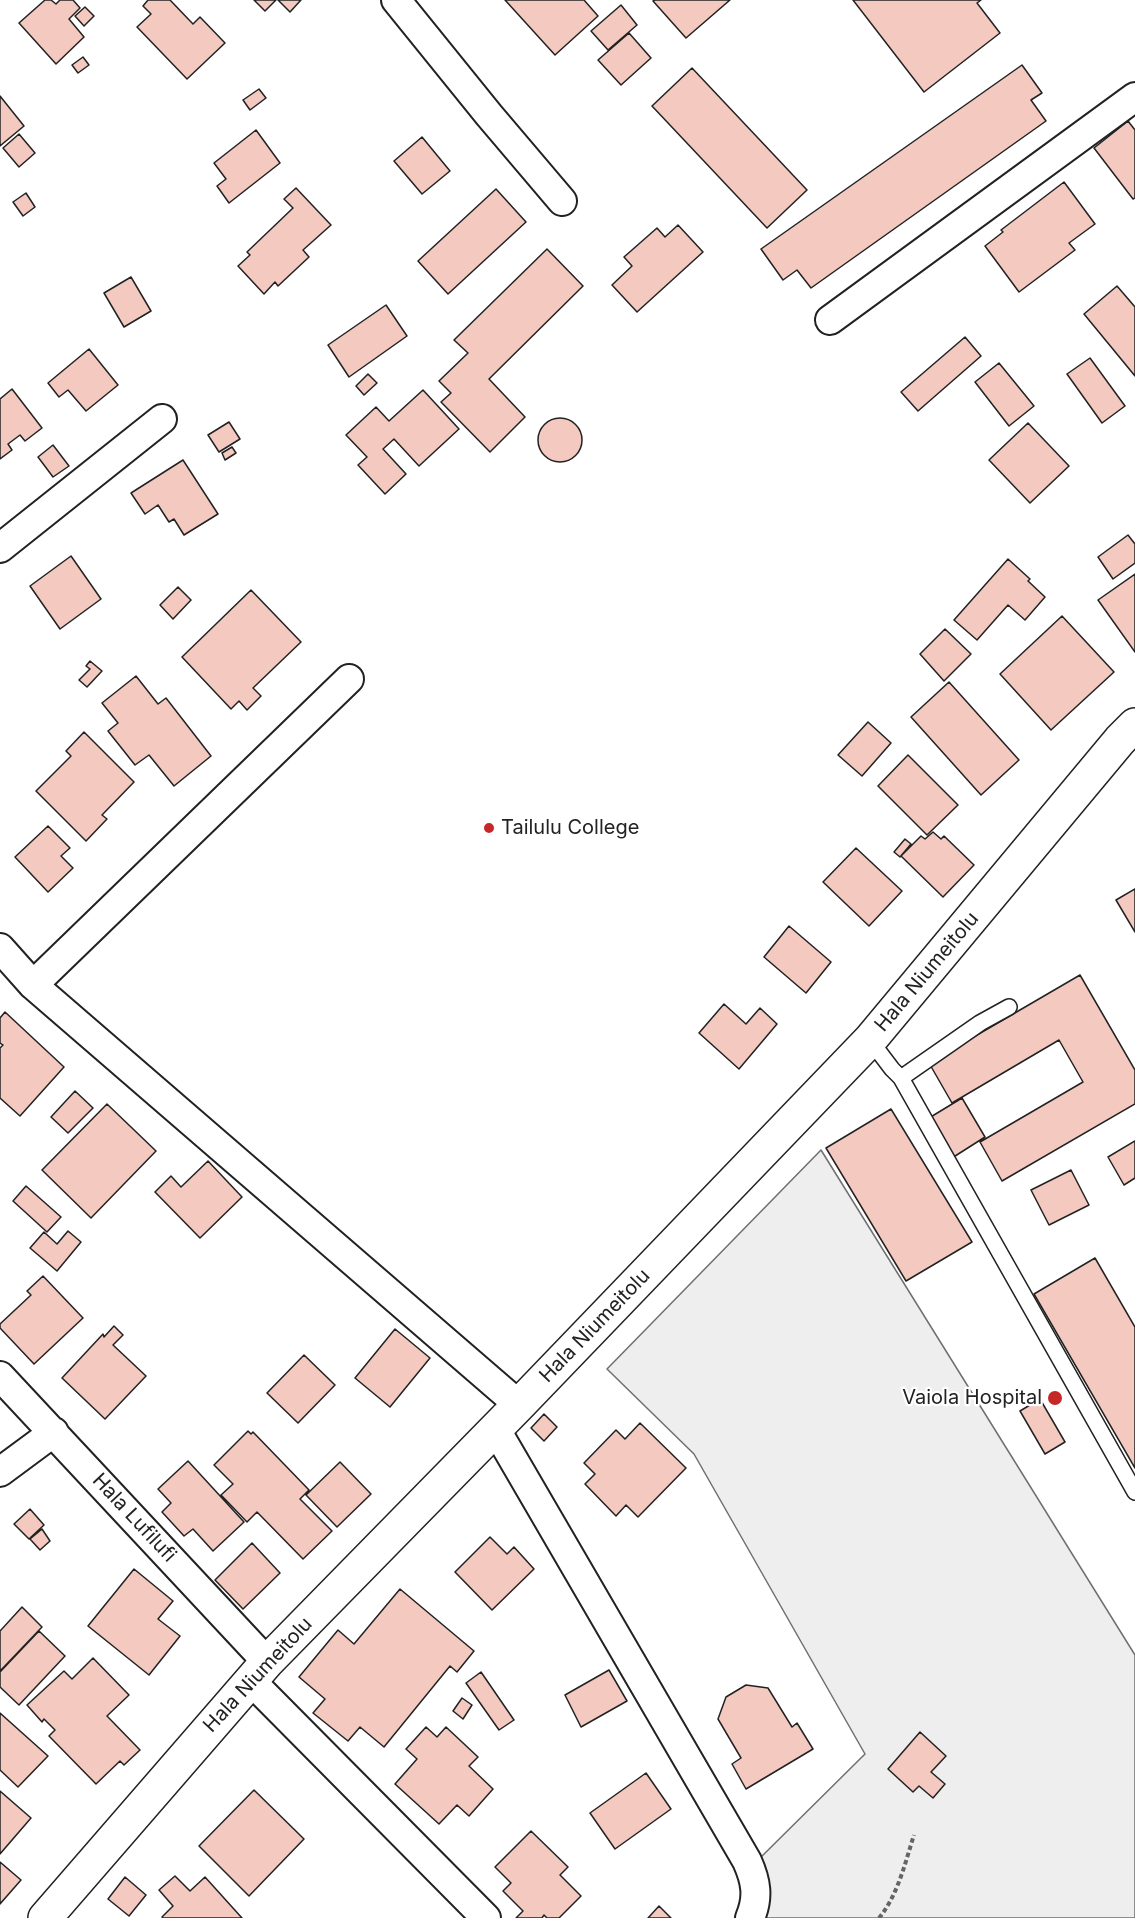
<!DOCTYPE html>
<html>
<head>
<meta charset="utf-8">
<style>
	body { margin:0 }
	canvas { display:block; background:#fff }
</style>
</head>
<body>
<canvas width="1135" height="1918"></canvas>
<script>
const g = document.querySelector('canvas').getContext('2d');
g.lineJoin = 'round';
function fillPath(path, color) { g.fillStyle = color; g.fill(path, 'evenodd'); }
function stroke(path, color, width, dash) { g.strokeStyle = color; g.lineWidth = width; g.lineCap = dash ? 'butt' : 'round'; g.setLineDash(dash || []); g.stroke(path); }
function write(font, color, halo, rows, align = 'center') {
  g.font = font + ' Inter,sans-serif'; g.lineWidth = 4.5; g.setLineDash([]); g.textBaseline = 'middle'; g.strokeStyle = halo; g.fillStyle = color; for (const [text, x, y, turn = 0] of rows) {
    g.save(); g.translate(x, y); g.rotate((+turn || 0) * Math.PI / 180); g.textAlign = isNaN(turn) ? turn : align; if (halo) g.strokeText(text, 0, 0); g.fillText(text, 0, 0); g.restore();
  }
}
const green = new Path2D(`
	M821,1150l314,505v263h-381l3,-57 108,-107 -171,-300 -87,-85z`);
const building = new Path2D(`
	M45,0h6l5,4 4,-4h13l7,8 -11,11 15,18 -28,27 -37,-41z
	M148,0h22l23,24 7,-7 25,26 -38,36 -50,-52 14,-13 -8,-8z
	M254,0h22l-11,11z
	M278,0h23l-11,12z
	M505,0h79l14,16 -43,39z
	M655,0h75l-44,38 -33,-37z
	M853,0h128l-4,3 23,30 -76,59z
	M621,5l16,20 -29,25 -17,-19z
	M85,7l9,9 -10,10 -9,-10z
	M629,33l22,25 -30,27 -23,-25z
	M83,57l6,8 -11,8 -6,-8z
	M1022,65l20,28 -11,7 15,21 -235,167 -14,-18 -14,10 -22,-31z
	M692,68l115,122 -40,38 -115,-122z
	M259,89l7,9 -16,12 -7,-10z
	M0,96l24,30 -24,20z
	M1128,121l7,9v68l-2,1 -39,-51z
	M256,130l24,33 -51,40 -12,-17 9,-7 -12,-16z
	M19,134l16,19 -16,14 -16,-19z
	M422,137l28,34 -28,23 -28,-33z
	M1064,182l31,42 -26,19 6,7 -56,42 -34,-46 18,-14 -2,-2z
	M296,188l35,37 -28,25 6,7 -31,29 -3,-4 -11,12 -26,-28 12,-11 -3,-3 46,-44 -9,-9z
	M496,189l30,33 -78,72 -30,-33z
	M26,193l9,14 -12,9 -10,-14z
	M678,225l25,27 -66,60 -25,-27 20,-19 -8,-9 33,-29 8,9z
	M547,249l36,37 -94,93 36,38 -35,35 -49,-50 10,-9 -12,-12 29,-28 -14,-13z
	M131,277l20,34 -27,16 -20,-34z
	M1117,286l18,21v69l-51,-62z
	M386,305l21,31 -58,41 -21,-32z
	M965,337l16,19 -63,55 -17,-19z
	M89,349l29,36 -32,26 -18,-21 -9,7 -11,-14z
	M1090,358l35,48 -23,17 -35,-49z
	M999,363l35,43 -25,20 -34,-44z
	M368,374l9,9 -13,12 -8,-9z
	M12,389l30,39 -17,13 -5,-6 -12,9 4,6 -12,9v-60z
	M423,390l36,39 -40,37 -25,-27 -11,10 23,25 -21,20 -27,-29 9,-8 -21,-22 30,-28 13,14z
	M538 440a22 22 0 1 1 44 0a22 22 0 1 1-44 0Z
	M229,422l11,17 -21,13 -11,-17z
	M1028,423l41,43 -39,37 -41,-43z
	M53,445l16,21 -16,11 -15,-20z
	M232,447l4,6 -11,7 -3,-7z
	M183,460l35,54 -34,21 -10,-16 -5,3 -11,-17 -13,9 -14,-21z
	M1128,535l7,9v19l-22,16 -15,-22z
	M71,556l30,43 -41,30 -30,-43z
	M1008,559l22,20 -2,2 17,16 -20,23 -17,-15 -31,35 -23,-20z
	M1135,574v78l-37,-52z
	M178,587l13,13 -18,19 -13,-14z
	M251,590l50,52 -48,46 8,8 -14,14 -8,-9 -8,8 -49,-52z
	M1062,616l52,56 -63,58 -51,-56z
	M945,629l26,25 -27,27 -24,-27z
	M90,661l12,10 -15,16 -8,-7 11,-11 -4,-3z
	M136,676l22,28 8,-6 45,58 -37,30 -25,-31 -14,10 -27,-34 10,-8 -16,-20z
	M949,682l70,78 -38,35 -70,-78z
	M868,722l23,21 -29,33 -24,-21z
	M84,732l50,50 -32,33 5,4 -21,22 -50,-50 35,-35 -5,-5z
	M908,755l50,50 -31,30 -49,-49z
	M48,826l22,22 -9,8 12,12 -25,24 -33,-35z
	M933,832l8,7 3,-3 30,29 -31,32 -42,-41 20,-20 4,3z
	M905,839l6,5 -11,13 -6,-5z
	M856,848l46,43 -33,35 -46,-44z
	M1135,889v43l-19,-32z
	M789,926l42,36 -25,31 -42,-36z
	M1080,975l55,95v34l-133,77 -22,-39 103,-60 -24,-42 -107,63 -23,-40z
	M724,1004l22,20 14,-16 17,16 -38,45 -40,-36z
	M5,1012l59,55 -44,49 -20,-18v-50l3,-3 -3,-2v-25z
	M75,1091l18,17 -25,25 -17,-16z
	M962,1098l23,39 -33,21 -23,-40z
	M107,1104l49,47 -65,67 -49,-48z
	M891,1109l81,133 -66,39 -80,-133z
	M1135,1141v37l-11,7 -16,-28z
	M208,1161l34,36 -42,41 -45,-46 16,-16 10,11z
	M1071,1170l18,35 -40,20 -18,-35z
	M26,1186l35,31 -14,15 -34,-31z
	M68,1231l13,11 -24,29 -27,-23 14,-16 13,12z
	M1095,1258l40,69v141l-101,-174z
	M43,1276l40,42 -49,46 -34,-36v-4l31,-29 -4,-4z
	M114,1326l9,9 -10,10 33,31 -41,43 -43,-41 41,-44 1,3z
	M395,1329l35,29 -40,49 -35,-29z
	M304,1355l31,30 -37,38 -31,-30z
	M1040,1399l25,43 -20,12 -25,-43z
	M544,1414l13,13 -13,14 -13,-13z
	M640,1423l46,45 -48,49 -12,-12 -10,11 -31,-32 10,-10 -11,-11 32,-33 9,9z
	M248,1431l3,3 2,-2 56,58 -9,9 32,32 -29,28 -46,-47 -10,10 -26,-27 12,-11 -19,-19z
	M188,1461l56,61 -31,29 -20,-22 -9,7 -22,-24 9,-9 -13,-14z
	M340,1462l31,32 -34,33 -31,-32z
	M30,1509l14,16 -15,14 -15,-15z
	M42,1529l8,12 -10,9 -10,-11z
	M490,1537l17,17 7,-7 20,22 -42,41 -37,-38z
	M252,1543l28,30 -37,36 -28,-29z
	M134,1569l39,32 -15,18 22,17 -31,39 -61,-49z
	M400,1589l74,62 -17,21 -7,-6 -66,81 -24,-20 -12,14 -35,-28 12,-14 -26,-22 39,-47 16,14z
	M22,1607l20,20 -42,44v-40z
	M39,1631l26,25 -46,49 -19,-18v-15z
	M93,1658l36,37 -22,21 33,34 -16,15 -4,-4 -24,23 -47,-48 6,-6 -11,-11 -2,3 -15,-17 37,-34 8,8z
	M609,1670l18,31 -46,26 -16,-32z
	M481,1672l33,48 -15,10 -33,-47z
	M746,1685l22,3 24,39 5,-4 16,26 -67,40 -14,-25 9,-6 -23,-39 8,-22z
	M462,1698l10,7 -9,14 -10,-8z
	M0,1713l48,43 -30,31 -18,-17z
	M426,1727l11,10 9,-10 32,30 -9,9 24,23 -24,27 -12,-11 -18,19 -44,-40 22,-25 -11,-10z
	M920,1732l26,24 -15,16 14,12 -12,14 -14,-12 -6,6 -25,-23z
	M646,1773l25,36 -56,40 -25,-36z
	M254,1790l50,49 -55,57 -50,-50z
	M0,1791l31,27 -31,36z
	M531,1831l37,36 -8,8 21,21 -22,22h-12l-3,-3 -2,3h-26l7,-7 -20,-20 8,-8 -16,-16z
	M0,1862l21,18 -21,24z
	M175,1876l15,15 15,-14 37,41h-79l-1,-1 11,-11 -14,-16z
	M125,1877l21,18 -17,21 -21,-17z
	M659,1906l12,12h-23z`);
const path = new Path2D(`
	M879,1918c19,-23 26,-55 35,-83`);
const service = new Path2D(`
	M870,1040l22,29 9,9 234,414
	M901,1078l79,-55 29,-16`);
const minor = new Path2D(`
	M396,0l93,115 73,86
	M830,320l305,-223
	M0,548l162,-129
	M0,948l33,37 486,420
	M33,985l316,-306
	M0,1376l267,286
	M495,1428l252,433c9,20 12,36 3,57
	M0,1472l54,-40
	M250,1680l236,238`);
const tertiary = new Path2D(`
	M45,1918l222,-256 252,-257 351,-365 250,-300 15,-15`);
const markers = [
	[489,828,6,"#c62828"],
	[1055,1398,8,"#c62828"]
];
const poiNames = [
	["Tailulu College",501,828],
	["Vaiola Hospital",1042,1398,"right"]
];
const streetNames = [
	["Hala Niumeitolu",927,972,-50],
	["Hala Niumeitolu",595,1326,-46],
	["Hala Lufilufi",134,1518,47],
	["Hala Niumeitolu",258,1675,-47]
];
fillPath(green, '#eee');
stroke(green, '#6f6f6f', 1.5);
fillPath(building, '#f3c9c0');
stroke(building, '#222', 1.5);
stroke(service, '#222', 18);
stroke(minor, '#222', 32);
stroke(tertiary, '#222', 36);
stroke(path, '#646464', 4, [4.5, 3]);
stroke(service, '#fff', 15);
stroke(minor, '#fff', 28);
stroke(tertiary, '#fff', 33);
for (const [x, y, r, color] of markers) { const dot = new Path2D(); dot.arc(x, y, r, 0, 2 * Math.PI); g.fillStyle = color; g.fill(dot); stroke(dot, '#fff', 2); }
write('20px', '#222', '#fff', poiNames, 'left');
write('20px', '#222', '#fff', streetNames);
</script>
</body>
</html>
